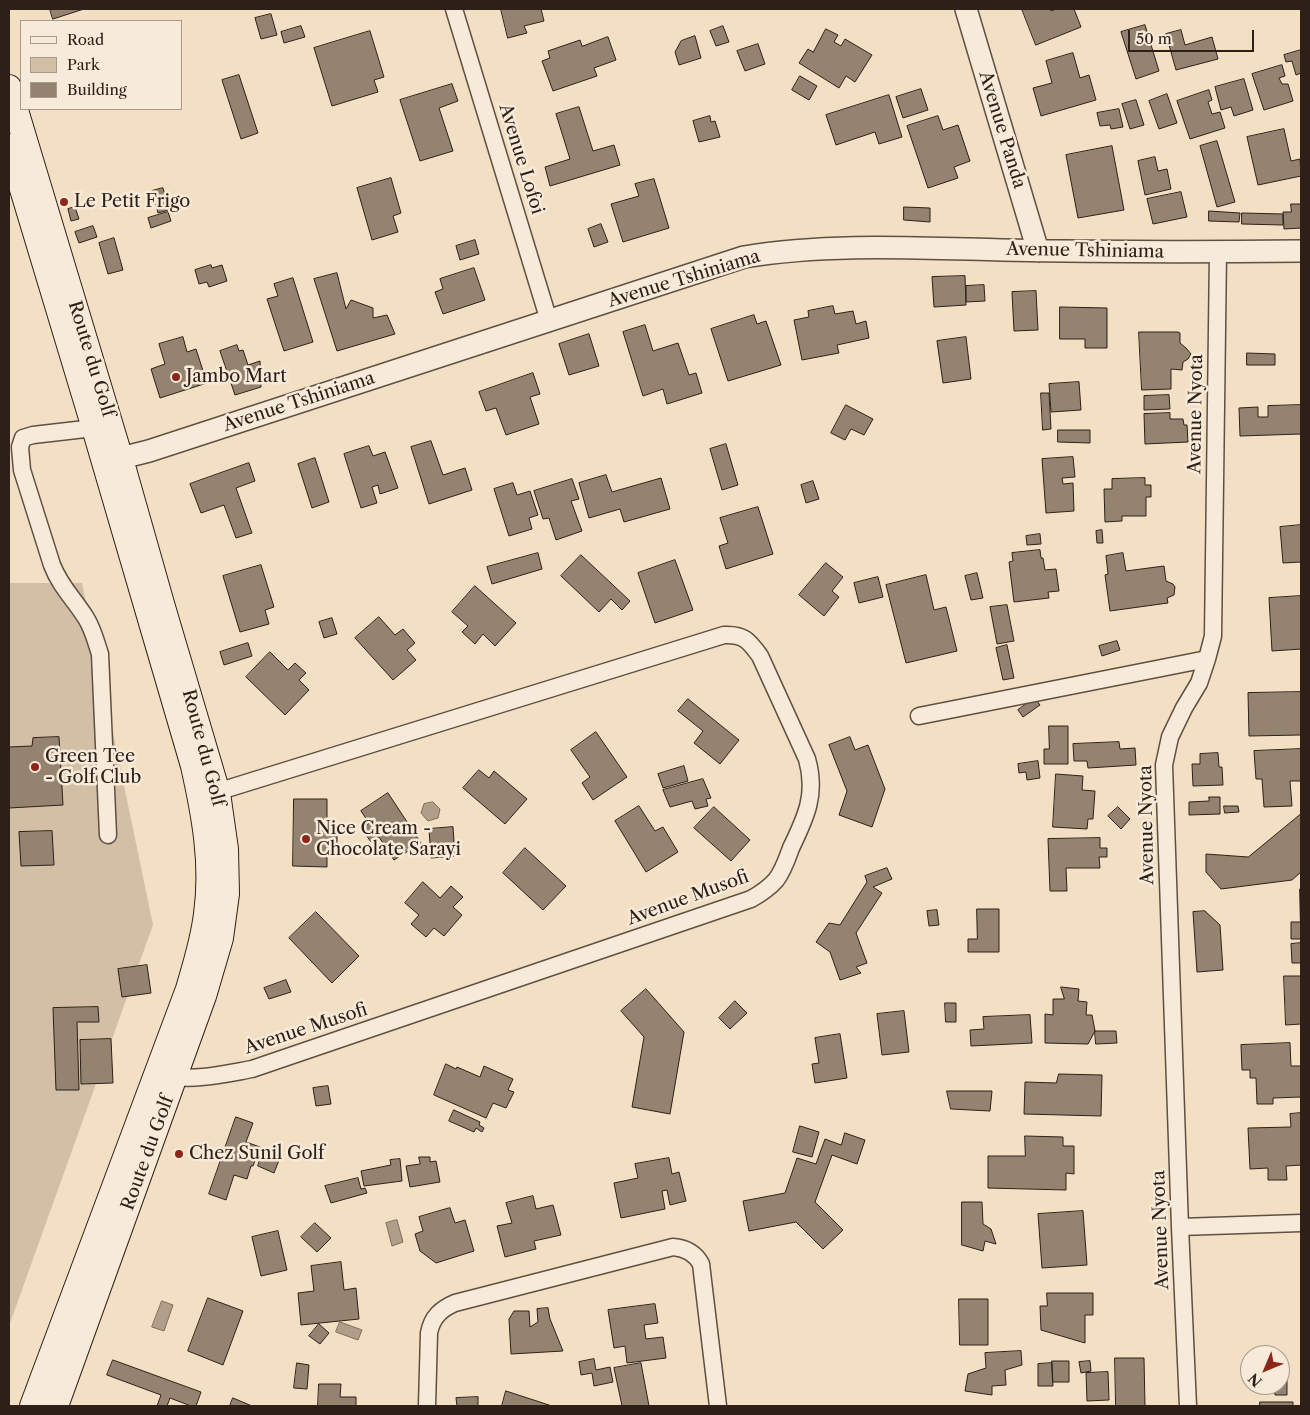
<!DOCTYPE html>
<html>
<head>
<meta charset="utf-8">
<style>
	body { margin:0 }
	#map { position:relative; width:1310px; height:1415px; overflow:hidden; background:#f3dfc3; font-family:"Libre Caslon Text",serif }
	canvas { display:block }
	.frame { position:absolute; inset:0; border:10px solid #2e2019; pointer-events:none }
	.legend { position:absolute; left:20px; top:20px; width:162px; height:90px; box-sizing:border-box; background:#f7ead8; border:1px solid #a7998c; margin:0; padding:6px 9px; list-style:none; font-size:15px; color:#2e2019 }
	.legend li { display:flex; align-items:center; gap:10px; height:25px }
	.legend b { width:25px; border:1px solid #a7998c }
	.north { position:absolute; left:1240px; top:1345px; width:50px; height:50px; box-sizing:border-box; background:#f7ead8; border:1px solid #a7998c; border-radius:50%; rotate:225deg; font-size:14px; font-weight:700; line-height:20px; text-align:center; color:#2e2019 }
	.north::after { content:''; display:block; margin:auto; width:18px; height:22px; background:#8f2418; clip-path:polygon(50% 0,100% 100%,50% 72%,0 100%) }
	.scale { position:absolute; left:1128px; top:30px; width:126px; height:22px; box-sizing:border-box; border:2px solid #2e2019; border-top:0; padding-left:6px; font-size:15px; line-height:18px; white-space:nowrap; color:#2e2019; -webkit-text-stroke:4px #f7ead8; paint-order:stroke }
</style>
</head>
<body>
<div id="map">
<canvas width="1310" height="1415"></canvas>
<div class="frame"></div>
<ul class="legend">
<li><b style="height:6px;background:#f7ead8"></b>Road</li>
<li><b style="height:14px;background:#d2bfa6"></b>Park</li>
<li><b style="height:14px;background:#948371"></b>Building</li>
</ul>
<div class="north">N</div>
<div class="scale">50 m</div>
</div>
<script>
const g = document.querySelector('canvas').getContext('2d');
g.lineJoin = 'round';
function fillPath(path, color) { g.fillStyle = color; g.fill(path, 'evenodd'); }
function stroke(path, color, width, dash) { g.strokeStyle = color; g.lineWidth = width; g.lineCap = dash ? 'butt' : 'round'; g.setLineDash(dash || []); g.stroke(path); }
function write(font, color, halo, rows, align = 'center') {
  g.font = font + ' "Libre Caslon Text",serif'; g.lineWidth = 5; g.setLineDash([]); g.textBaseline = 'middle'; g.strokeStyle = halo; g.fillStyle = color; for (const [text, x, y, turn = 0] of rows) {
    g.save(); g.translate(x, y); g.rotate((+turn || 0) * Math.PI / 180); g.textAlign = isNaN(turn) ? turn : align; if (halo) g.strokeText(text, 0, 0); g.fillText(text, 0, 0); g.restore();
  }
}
const green = new Path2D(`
	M9,583h73l71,342 -144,401z`);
const water = new Path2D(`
	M433,802l7,7 -2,9 -10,3 -7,-8 3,-9z
	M397,1220l6,22 -11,4 -6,-23z
	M162,1301l11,4 -9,26 -12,-4z
	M340,1322l22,8 -4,10 -22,-8z`);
const building = new Path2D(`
	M50,9h34l-31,10z
	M501,9h40l3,12 -20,5 3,7 -19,5z
	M1022,9h28l1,2 5,-2h18l7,18 -45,18z
	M271,14l6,21 -16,4 -6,-21z
	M1145,25l14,46 -23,8 -15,-47z
	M301,26l4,11 -21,6 -3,-11z
	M723,26l6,16 -13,4 -6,-15z
	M826,29l12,6 -4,7 7,4 4,-7 27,16 -17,27 -9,-6 -7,12 -40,-25 9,-14 5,3z
	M1181,30l4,15 27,-8 6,22 -42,11 -10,-36z
	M370,31l14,46 -10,3 4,12 -46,14 -18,-58z
	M695,36l6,22 -22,7 -4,-13 6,-11z
	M608,37l8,23 -22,8 3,8 -44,15 -11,-30 8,-3 -2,-7 32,-11 2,6z
	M758,44l7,20 -20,7 -8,-20z
	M1301,50v23l-5,2 -4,-14 -6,1 -2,-7z
	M1073,53l7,25 9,-3 7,25 -55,16 -8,-28 19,-5 -6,-22z
	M1282,65l3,11 -6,2 3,6h6l5,17 -29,9 -12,-36z
	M239,75l19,58 -17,6 -19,-59z
	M800,76l17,10 -8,14 -17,-10z
	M1244,79l9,31 -19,6 -3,-9 -10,3 -6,-23z
	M452,84l6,17 -19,7 14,43 -33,10 -20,-61z
	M921,89l7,21 -25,8 -7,-21z
	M1209,90l3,10 -4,2 4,12 8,-2 5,16 -35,11 -13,-38z
	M1167,94l10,29 -18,6 -10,-28z
	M889,95l13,42 -23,7 -4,-12 -39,13 -10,-30z
	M1136,100l8,25 -14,4 -8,-25z
	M579,107l14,44 21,-6 6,20 -70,21 -5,-19 25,-8 -14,-45z
	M1119,109l4,18 -12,2 -1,-4 -10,1 -3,-13z
	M710,116l1,6 4,-1 5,16 -21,5 -6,-21z
	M938,116l5,14 15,-5 12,36 -16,6 4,11 -30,10 -21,-62z
	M1284,129l7,32 9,-2 1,17 -43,9 -11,-48z
	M1217,141l18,61 -18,5 -17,-61z
	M1112,146l12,64 -46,8 -12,-63z
	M1155,157l3,14 9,-2 4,20 -26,6 -7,-34z
	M391,178l10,35 -8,3 5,16 -26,8 -15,-52z
	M654,179l15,49 -46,14 -12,-38 28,-8 -4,-12z
	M163,188l6,22 -11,3 -6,-22z
	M1181,192l6,25 -34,7 -6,-25z
	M1291,204h10v24l-17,1 -1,-17h8z
	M75,207l4,12 -8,2 -3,-12z
	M904,207l26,1v14l-26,-2z
	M1209,211l31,2 -1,9 -30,-1z
	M168,212l3,9 -20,7 -3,-10z
	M1242,213l41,1v11l-41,-1z
	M601,224l7,18 -14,5 -6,-18z
	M93,226l4,11 -18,6 -4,-11z
	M114,238l9,32 -15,4 -9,-31z
	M475,240l4,14 -19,6 -4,-14z
	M211,265l1,3 10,-3 5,16 -18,6 -2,-5 -8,2 -4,-14z
	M474,268l11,32 -42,14 -8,-22 8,-3 -3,-10z
	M337,273l9,36 5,-9 22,8v10l14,-3 8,19 -58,17 -23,-72z
	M965,276l1,29 -32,2 -2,-30z
	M293,278l20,64 -29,9 -17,-52 11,-3 -4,-12z
	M984,285l1,16 -19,1v-16z
	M1036,291l2,39 -24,1 -2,-39z
	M833,306l2,8 18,-3 3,13 10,-3 3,17 -32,7 2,8 -37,7 -8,-40 15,-3 -1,-6z
	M1060,307l47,1v40h-22v-9h-25z
	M754,315l3,9 9,-3 15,44 -53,16 -17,-52z
	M645,325l8,26 25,-8 11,32 7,-2 6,20 -35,11 -4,-15 -20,7 -20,-64z
	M1139,332h39l2,1v10l6,5 5,6 -3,5 -5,3 -1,8 -11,-1v20l-29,1z
	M589,334l10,32 -30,9 -10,-31z
	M183,337l4,15 9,-3 11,34 -47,15 -9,-29 14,-5 -6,-20z
	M966,337l5,42 -28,4 -6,-42z
	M237,345l2,6 4,-1 5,15 12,-4 1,26 -26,8 -15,-44z
	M1247,353l28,1v11h-28z
	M533,373l7,21 -10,3 9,27 -33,11 -10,-27 -10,3 -7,-19z
	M1079,382l2,28 -30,2 -2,-28z
	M1041,393h8l2,36 -8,1z
	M1169,395l1,14 -26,1v-14z
	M846,405l27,14 -9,16 -13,-6 -6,11 -14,-7z
	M1301,405v29l-61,2 -1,-28 19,-1v10h10v-11z
	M1170,413v6h13l1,6h3l1,17 -43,2 -1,-30z
	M1058,430h32v13l-32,-1z
	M431,441l12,34 22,-7 7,22 -43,14 -18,-57z
	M726,444l12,41 -16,5 -12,-41z
	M369,446l4,10 12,-4 13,36 -18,6 -2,-9 -6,2 5,16 -16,5 -17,-54z
	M1073,457l2,20 -13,1 1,6 10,-1 1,28 -28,2 -4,-54z
	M315,458l14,44 -17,6 -14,-44z
	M249,463l6,18 -19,7 16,45 -16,5 -12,-33 -23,8 -11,-29z
	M606,475l6,17 49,-14 9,31 -46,13 -4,-13 -31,9 -10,-35z
	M1145,478v7h6v12h-5v19h-24v5l-17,1 -1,-33h8v-10z
	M572,479l7,20 -8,2 11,30 -26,9 -7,-22 -6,1 -9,-28z
	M813,481l6,18 -13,4 -5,-18z
	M513,483l4,12 13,-4 8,24 -9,3 3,11 -23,7 -15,-47z
	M758,507l15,47 -47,15 -7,-23 9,-3 -8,-25z
	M1301,525v37l-18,1 -3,-36z
	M1102,530l1,13h-6l-1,-12z
	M1040,534l1,10 -14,1 -1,-9z
	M1040,550l1,8h2l2,12 11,-1 3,22 -11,1 1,6 -35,4 -5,-40 4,-1 -1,-8z
	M538,553l4,16 -50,15 -5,-17z
	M1123,553l3,18 38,-5 2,15 7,3 2,3 -1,8 -7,3 1,5 -58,8 -5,-36 3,-1 -2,-18z
	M581,555l49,46 -8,9 -11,-11 -12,13 -38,-36z
	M675,560l18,50 -38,13 -17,-50z
	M826,563l17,14 -11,14 7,6 -15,19 -25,-21z
	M261,565l13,42 -9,3 4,14 -29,8 -17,-56z
	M977,573l6,25 -12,2 -6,-24z
	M926,575l8,35 12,-3 11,44 -51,12 -20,-78z
	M878,577l5,20 -24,6 -5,-20z
	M475,586l41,37 -21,23 -12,-12 -8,10 -13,-12 6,-6 -16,-14z
	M1301,596v53l-29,2 -3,-53z
	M1007,605l7,36 -17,3 -7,-37z
	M379,617l16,18 8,-6 12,14 -8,7 9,10 -23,20 -38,-42z
	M332,618l5,16 -13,4 -5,-16z
	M1117,641l3,9 -18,6 -3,-10z
	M248,643l4,13 -28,9 -4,-13z
	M1007,645l7,33 -11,2 -7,-32z
	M270,652l18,18 7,-7 11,10 -7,7 10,10 -24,25 -39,-38z
	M1301,692v43l-52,1 -1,-43z
	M1035,698l5,7 -17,12 -5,-7z
	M688,699l51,41 -19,24 -26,-21 9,-12 -25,-20z
	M1049,726h19v38h-24v-15h5z
	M596,732l31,45 -34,23 -11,-17 8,-6 -19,-27z
	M59,737l4,68 -54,3v-61l23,-1 1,-8z
	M850,737l5,13 13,-5 17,44 -13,38 -33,-12 8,-24 -18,-46z
	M1119,742l1,7 15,-1 1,17 -48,3 -1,-7h-13l-1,-17z
	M1301,749v32h-11l2,25 -28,1 -2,-28h-6l-2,-28z
	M1218,753l1,14h3l1,18 -30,1 -1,-22h8v-10z
	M1038,761l2,17 -13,2 -1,-8 -7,1 -1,-9z
	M684,766l4,15 -25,7 -5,-14z
	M479,770l10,8 5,-7 33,28 -22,25 -42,-36z
	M1056,774l27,2 -1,14 13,1 -2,28h-5l-1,10 -34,-2z
	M703,779l8,19 -5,1 2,7 -13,3 -3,-8 -22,6 -7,-17z
	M388,793l33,50 -27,17 -15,-23 -8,5 -10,-14 8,-5 -8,-12z
	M1209,797h11v17l-31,1v-13l20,-1z
	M294,799h33v37h10v16l-10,-1v16l-34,-1z
	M639,806l16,25 8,-4 15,25 -32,20 -31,-51z
	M1224,806h14l1,6 -14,1z
	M714,807l36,33 -19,21 -37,-33z
	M1118,807l12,12 -9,10 -13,-13z
	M1301,814v58l-9,8 -71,9 -15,-17v-18l42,3z
	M453,827l2,29 -24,2 -2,-29z
	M52,831l2,34 -33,1 -2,-34z
	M1100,838v10h7v9h-8l1,11h-34l1,23h-17l-2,-52z
	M525,848l41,38 -23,24 -40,-37z
	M887,868l5,11 -19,8 9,6 -26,40 11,30 -11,4 5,6 -21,7 -10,-28 -14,-10 13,-19 11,2 27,-43 -2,-6z
	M423,882l17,16 11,-12 12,11 -10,10 9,8 -18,21 -10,-8 -8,9 -15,-13 8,-9 -14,-12z
	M1300,889h1v50h-10v-17h9z
	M977,909h22v43h-31v-13h9z
	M937,910l2,15 -10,1 -2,-15z
	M1205,911l15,14 3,45 -26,2 -4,-60z
	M316,912l43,44 -27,27 -43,-45z
	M1301,943v20h-9l-1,-19z
	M147,965l4,28 -29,4 -4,-28z
	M1284,976h17v48l-15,1z
	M286,980l5,12 -22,7 -5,-11z
	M1061,987l18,2 -1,12 9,1 -1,13h6l3,16 -7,13 -43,-1v-29l8,1v-16h11z
	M646,989l38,43 -14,82 -38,-7 12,-70 -23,-26z
	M735,1001l12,12 -17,16 -11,-11z
	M945,1003h11v19h-10z
	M98,1007l1,15h-22l2,68h-23l-3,-82z
	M904,1011l5,41 -27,3 -5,-41z
	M1030,1015l2,28 -61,3 -1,-16 14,-1 -1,-12z
	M1095,1031h21l1,12 -21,1z
	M840,1034l7,44 -32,5 -3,-19 7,-1 -4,-25z
	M111,1039l2,44 -32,1 -1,-44z
	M1290,1043l1,23h10v31l-28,1v6h-16l-1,-26h-6v-8h-8l-1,-25z
	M446,1064l10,5 1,-2 23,10 4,-11 29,13 -5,11 6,2 -8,16 -13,-5 -7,15 -52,-23z
	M1059,1074l43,1 -1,41 -77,-2 1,-32 31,1z
	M328,1086l3,18 -15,2 -3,-18z
	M947,1091h45l-2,20 -39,-2z
	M454,1110l26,12 -1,3 5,3 -2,4 -6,-4 -2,4 -25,-11z
	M1301,1113v52l-15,1 1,14h-19v-12l-18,1 -2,-41 43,-1 -1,-13z
	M236,1117l17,6 -7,19 14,5 -7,19h-2l-4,13 -13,-4 -8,25 -17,-6z
	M800,1126l19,6 -7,25 -19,-5z
	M845,1133l20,7 -8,24 -25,-9 -17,47 28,28 -20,19 -27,-27 -47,9 -6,-30 42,-8 12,-35 19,6 9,-25 16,6z
	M1025,1136l38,1v9h11v28l-8,-1v17l-78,-2v-32h37z
	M264,1148l17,7 -7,18 -16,-7z
	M419,1157h11v5l6,-1 4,21 -30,5 -4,-21 14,-2z
	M669,1158l3,16 7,-2 7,29 -16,4 -3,-15 -5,1 3,18 -44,9 -7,-35 24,-5 -3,-14z
	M400,1159l2,22 -38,5 -3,-15 30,-6 -1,-5z
	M358,1178l3,11 4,-1 2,5 -36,10 -6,-17z
	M533,1196l3,13 17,-4 8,30 -27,6 2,8 -31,8 -8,-31 15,-3 -6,-20z
	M962,1202h20l1,22 8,5 5,15 -11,-3 -2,10 -21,-6z
	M450,1208l5,15 10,-3 9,31 -38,12 -16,-12 -5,-17 8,-3 -4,-14z
	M1083,1211l4,54 -45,3 -4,-54z
	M315,1223l16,15 -14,14 -16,-15z
	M278,1231l9,39 -26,6 -9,-39z
	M341,1262l3,28 12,-2 3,31 -58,6 -3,-32 16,-2 -3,-25z
	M1047,1293h46v22h-8v28l-44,-13 -1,-24h7z
	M208,1298l35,13 -20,54 -35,-14z
	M959,1299h29v46h-28z
	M655,1304l3,19 -14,2 2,14 17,-2 3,21 -39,5 -2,-17 -11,2 -6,-38z
	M548,1308l2,11 13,32 -52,3 -2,-35 5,-8h15l1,16 8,-5 -1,-13z
	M319,1324l10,9 -9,11 -11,-8z
	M1021,1351l1,14 -17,5 1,15 -14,1v9l-27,-4 3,-17 18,-6 -1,-15z
	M1115,1358h29l1,48h-29z
	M594,1359l2,11 14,-3 3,15 -19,4 -2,-13 -11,2 -2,-13z
	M113,1360l88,32 -5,14h-5l-21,-8 -3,8h-10l4,-11 -54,-20z
	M1052,1361h17v21h-16z
	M1090,1361l1,10 -10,2 -2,-11z
	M297,1363l12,2 -2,24 -13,-1z
	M641,1363l8,43h-27l-8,-38z
	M1052,1363l1,23h-15v-22z
	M1108,1372l1,28 -22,1 -1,-28z
	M1280,1372h7v23h-12l-1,-10h6z
	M319,1384h22l-1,13h16v9h-38z
	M506,1391l46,15h-50z
	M478,1397v9h-21l-1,-8z
	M233,1398l19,8h-22z
	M1260,1402h33v4h-33z`);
const minor = new Path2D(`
	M454,9l95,312
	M104,426l-10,2 -61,7 -10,3 -3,9 2,23 30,95c8,21 22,34 34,53 7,11 10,24 14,36l8,181
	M919,716l288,-57
	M166,1076c29,5 58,-2 86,-7l499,-170c9,-5 18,-11 25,-19 7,-9 11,-21 15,-32 15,-31 26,-54 16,-89l-47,-103c-11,-15 -16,-22 -36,-21l-517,160
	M1180,1227l121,-4
	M427,1406l2,-73c3,-16 12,-24 26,-30l218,-56c13,1 22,6 28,17l17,142
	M1188,1406l-8,-179 -16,-462 6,-28 14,-29 15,-25 8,-24 6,-23 5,-384`);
const tertiary = new Path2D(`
	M966,9l72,242
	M105,462l44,-11 595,-194c83,-14 173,-9 258,-7 99,2 199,2 299,1`);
const secondary = new Path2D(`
	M9,87l112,372 42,148 55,186 8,56 1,45 -6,44 -17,58 -148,410
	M9,146l85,282 99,338c11,49 20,98 13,148 -3,26 -11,51 -18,75l-156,417`);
const markers = [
	[64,202,5,"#8f2418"],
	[176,377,5,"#8f2418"],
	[35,767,5,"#8f2418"],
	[306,839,5,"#8f2418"],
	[179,1154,5,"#8f2418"]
];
const streetNames = [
	["Avenue Panda",1002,130,73],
	["Avenue Lofoi",521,159,73],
	["Avenue Tshiniama",1085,251,1],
	["Avenue Tshiniama",684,279,-17],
	["Route du Golf",91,359,73],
	["Avenue Tshiniama",299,402,-18],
	["Avenue Nyota",1196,414,-89],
	["Route du Golf",203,748,75],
	["Avenue Nyota",1147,825,-91],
	["Avenue Musofi",688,898,-20],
	["Avenue Musofi",306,1029,-18],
	["Route du Golf",148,1153,-70],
	["Avenue Nyota",1161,1230,-92]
];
const poiNames = [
	["Le Petit Frigo",74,202],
	["Jambo Mart",186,377],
	["Green Tee",45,757],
	["- Golf Club",45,778],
	["Nice Cream -",316,829],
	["Chocolate Sarayi",316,850],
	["Chez Sunil Golf",189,1154]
];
fillPath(green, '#d2bfa6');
fillPath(water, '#b09e89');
stroke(water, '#7c6c5c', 1);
fillPath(building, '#948371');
stroke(building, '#2e2019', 1);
stroke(minor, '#5f5044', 19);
stroke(tertiary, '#5f5044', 24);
stroke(secondary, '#2e2019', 26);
stroke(minor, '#f7ead8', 16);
stroke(tertiary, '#f7ead8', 21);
stroke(secondary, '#f7ead8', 24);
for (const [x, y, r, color] of markers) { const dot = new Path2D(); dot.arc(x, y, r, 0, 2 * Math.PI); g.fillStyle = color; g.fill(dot); stroke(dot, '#f7ead8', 2); }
write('18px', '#2e2019', '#f7ead8', streetNames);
write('18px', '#2e2019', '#f7ead8', poiNames, 'left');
</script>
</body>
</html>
